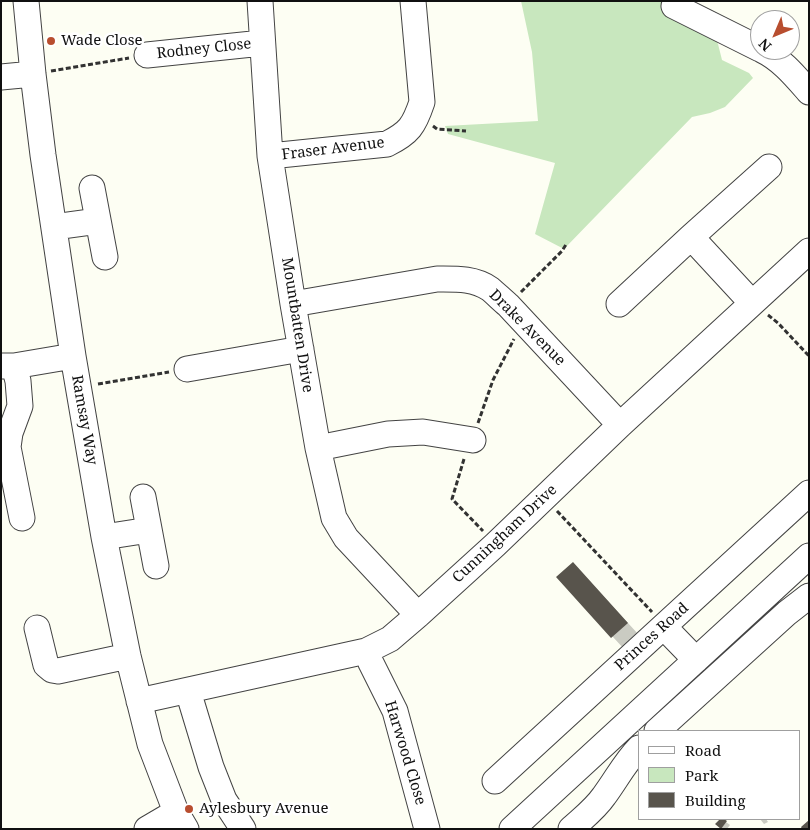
<!DOCTYPE html>
<html>
<head>
<meta charset="utf-8">
<style>
	body { margin:0 }
	#map { position:relative; width:810px; height:830px; overflow:hidden; background:#fdfef3; font-family:"Noto Serif",serif }
	canvas { display:block }
	.frame { position:absolute; inset:0; border:2px solid #101010; pointer-events:none }
	.legend { position:absolute; left:638px; top:730px; width:162px; height:90px; box-sizing:border-box; background:#fff; border:1px solid #9f9f9f; margin:0; padding:6px 9px; list-style:none; font-size:15px; color:#101010 }
	.legend li { display:flex; align-items:center; gap:10px; height:25px }
	.legend b { width:25px; border:1px solid #9f9f9f }
	.north { position:absolute; left:750px; top:10px; width:50px; height:50px; box-sizing:border-box; background:#fff; border:1px solid #9f9f9f; border-radius:50%; rotate:225deg; font-size:14px; font-weight:700; line-height:20px; text-align:center; color:#101010 }
	.north::after { content:''; display:block; margin:auto; width:18px; height:22px; background:#b84e2f; clip-path:polygon(50% 0,100% 100%,50% 72%,0 100%) }
</style>
</head>
<body>
<div id="map">
<canvas width="810" height="830"></canvas>
<div class="frame"></div>
<ul class="legend">
<li><b style="height:6px;background:#fff"></b>Road</li>
<li><b style="height:14px;background:#c8e7be"></b>Park</li>
<li><b style="height:14px;background:#58544c"></b>Building</li>
</ul>
<div class="north">N</div>
</div>
<script>
const g = document.querySelector('canvas').getContext('2d');
g.lineJoin = 'round';
function fillPath(path, color) { g.fillStyle = color; g.fill(path, 'evenodd'); }
function stroke(path, color, width, dash) { g.strokeStyle = color; g.lineWidth = width; g.lineCap = dash ? 'butt' : 'round'; g.setLineDash(dash || []); g.stroke(path); }
function write(font, color, halo, rows, align = 'center') {
  g.font = font + ' "Noto Serif",serif'; g.lineWidth = 5; g.setLineDash([]); g.textBaseline = 'middle'; g.strokeStyle = halo; g.fillStyle = color; for (const [text, x, y, turn = 0] of rows) {
    g.save(); g.translate(x, y); g.rotate((+turn || 0) * Math.PI / 180); g.textAlign = isNaN(turn) ? turn : align; if (halo) g.strokeText(text, 0, 0); g.fillText(text, 0, 0); g.restore();
  }
}
const green = new Path2D(`
	M521,1h147l45,34 5,9 4,16 27,13 4,5 -28,29 -15,6 -18,4 -128,132 -29,-15 20,-71 -107,-29 -3,-8 93,-5 -6,-69z`);
const shadow = new Path2D(`
	M584,575l55,60 -15,14 -66,-72z
	M722,819l8,6 -3,4h-6l-4,-5z
	M760,819h6l2,3 -4,2z`);
const building = new Path2D(`
	M573,562l55,61 -17,15 -55,-61z
	M720,819h4l3,2 -6,8 -6,-5z
	M809,820v9h-7l-1,-2z`);
const path = new Path2D(`
	M51,71l78,-13
	M433,126l4,3 29,2
	M521,292l41,-41 5,-8
	M768,315l10,8 31,33
	M98,384l71,-12
	M478,423l15,-43 21,-41
	M464,459l-12,40 31,32
	M557,511l95,101`);
const minor = new Path2D(`
	M26,1l7,73 10,81 30,201 31,181 24,119 22,88 26,68 10,17
	M260,1l10,155 23,148 25,144 16,70 12,20 72,77
	M674,6l86,43
	M762,50c19,9 33,26 47,42
	M147,55l115,-12
	M1,77l32,-3
	M270,156l117,-12c22,-11 27,-18 35,-42l-9,-101
	M92,188l13,69
	M54,227l44,-6
	M691,237l61,66
	M293,304l144,-25c19,0 37,-1 53,10 6,5 12,11 18,16l112,120
	M619,304l72,-67 78,-70
	M1,366h13l59,-10
	M14,366l4,15 2,25 -10,27 -2,14 14,71
	M187,369l114,-20
	M318,448l70,-14 35,-2 50,8
	M143,497l13,69
	M104,537l45,-7
	M664,627l32,33
	M37,628l9,37 6,5 6,1 70,-15
	M366,651l5,12 24,48 32,118
	M188,691l23,76 13,33 19,29
	M139,701l227,-50 24,-12 28,-24 77,-70 125,-120 189,-174
	M657,731l130,-118 22,-17
	M495,781l314,-288
	M147,829l29,-17
	M512,829l297,-273
	M571,829c12,-11 24,-20 33,-33 12,-16 21,-34 35,-48`);
const markers = [
	[51,41,5,"#b84e2f"],
	[189,809,5,"#b84e2f"]
];
const poiNames = [
	["Wade Close",61,41],
	["Aylesbury Avenue",199,809]
];
const streetNames = [
	["Rodney Close",204,49,-6],
	["Fraser Avenue",333,149,-7],
	["Mountbatten Drive",297,325,81],
	["Drake Avenue",527,328,45],
	["Ramsay Way",84,420,80],
	["Cunningham Drive",505,534,-43],
	["Princes Road",652,637,-42],
	["Harwood Close",405,753,73]
];
fillPath(green, '#c8e7be');
fillPath(shadow, '#0003');
fillPath(building, '#58544c');
stroke(minor, '#434343', 27);
stroke(path, '#323232', 3, [5, 2.5]);
stroke(minor, '#fff', 25);
for (const [x, y, r, color] of markers) { const dot = new Path2D(); dot.arc(x, y, r, 0, 2 * Math.PI); g.fillStyle = color; g.fill(dot); stroke(dot, '#fff', 2); }
write('15px', '#101010', '#fff', poiNames, 'left');
write('15px', '#101010', '#fff', streetNames);
</script>
</body>
</html>
